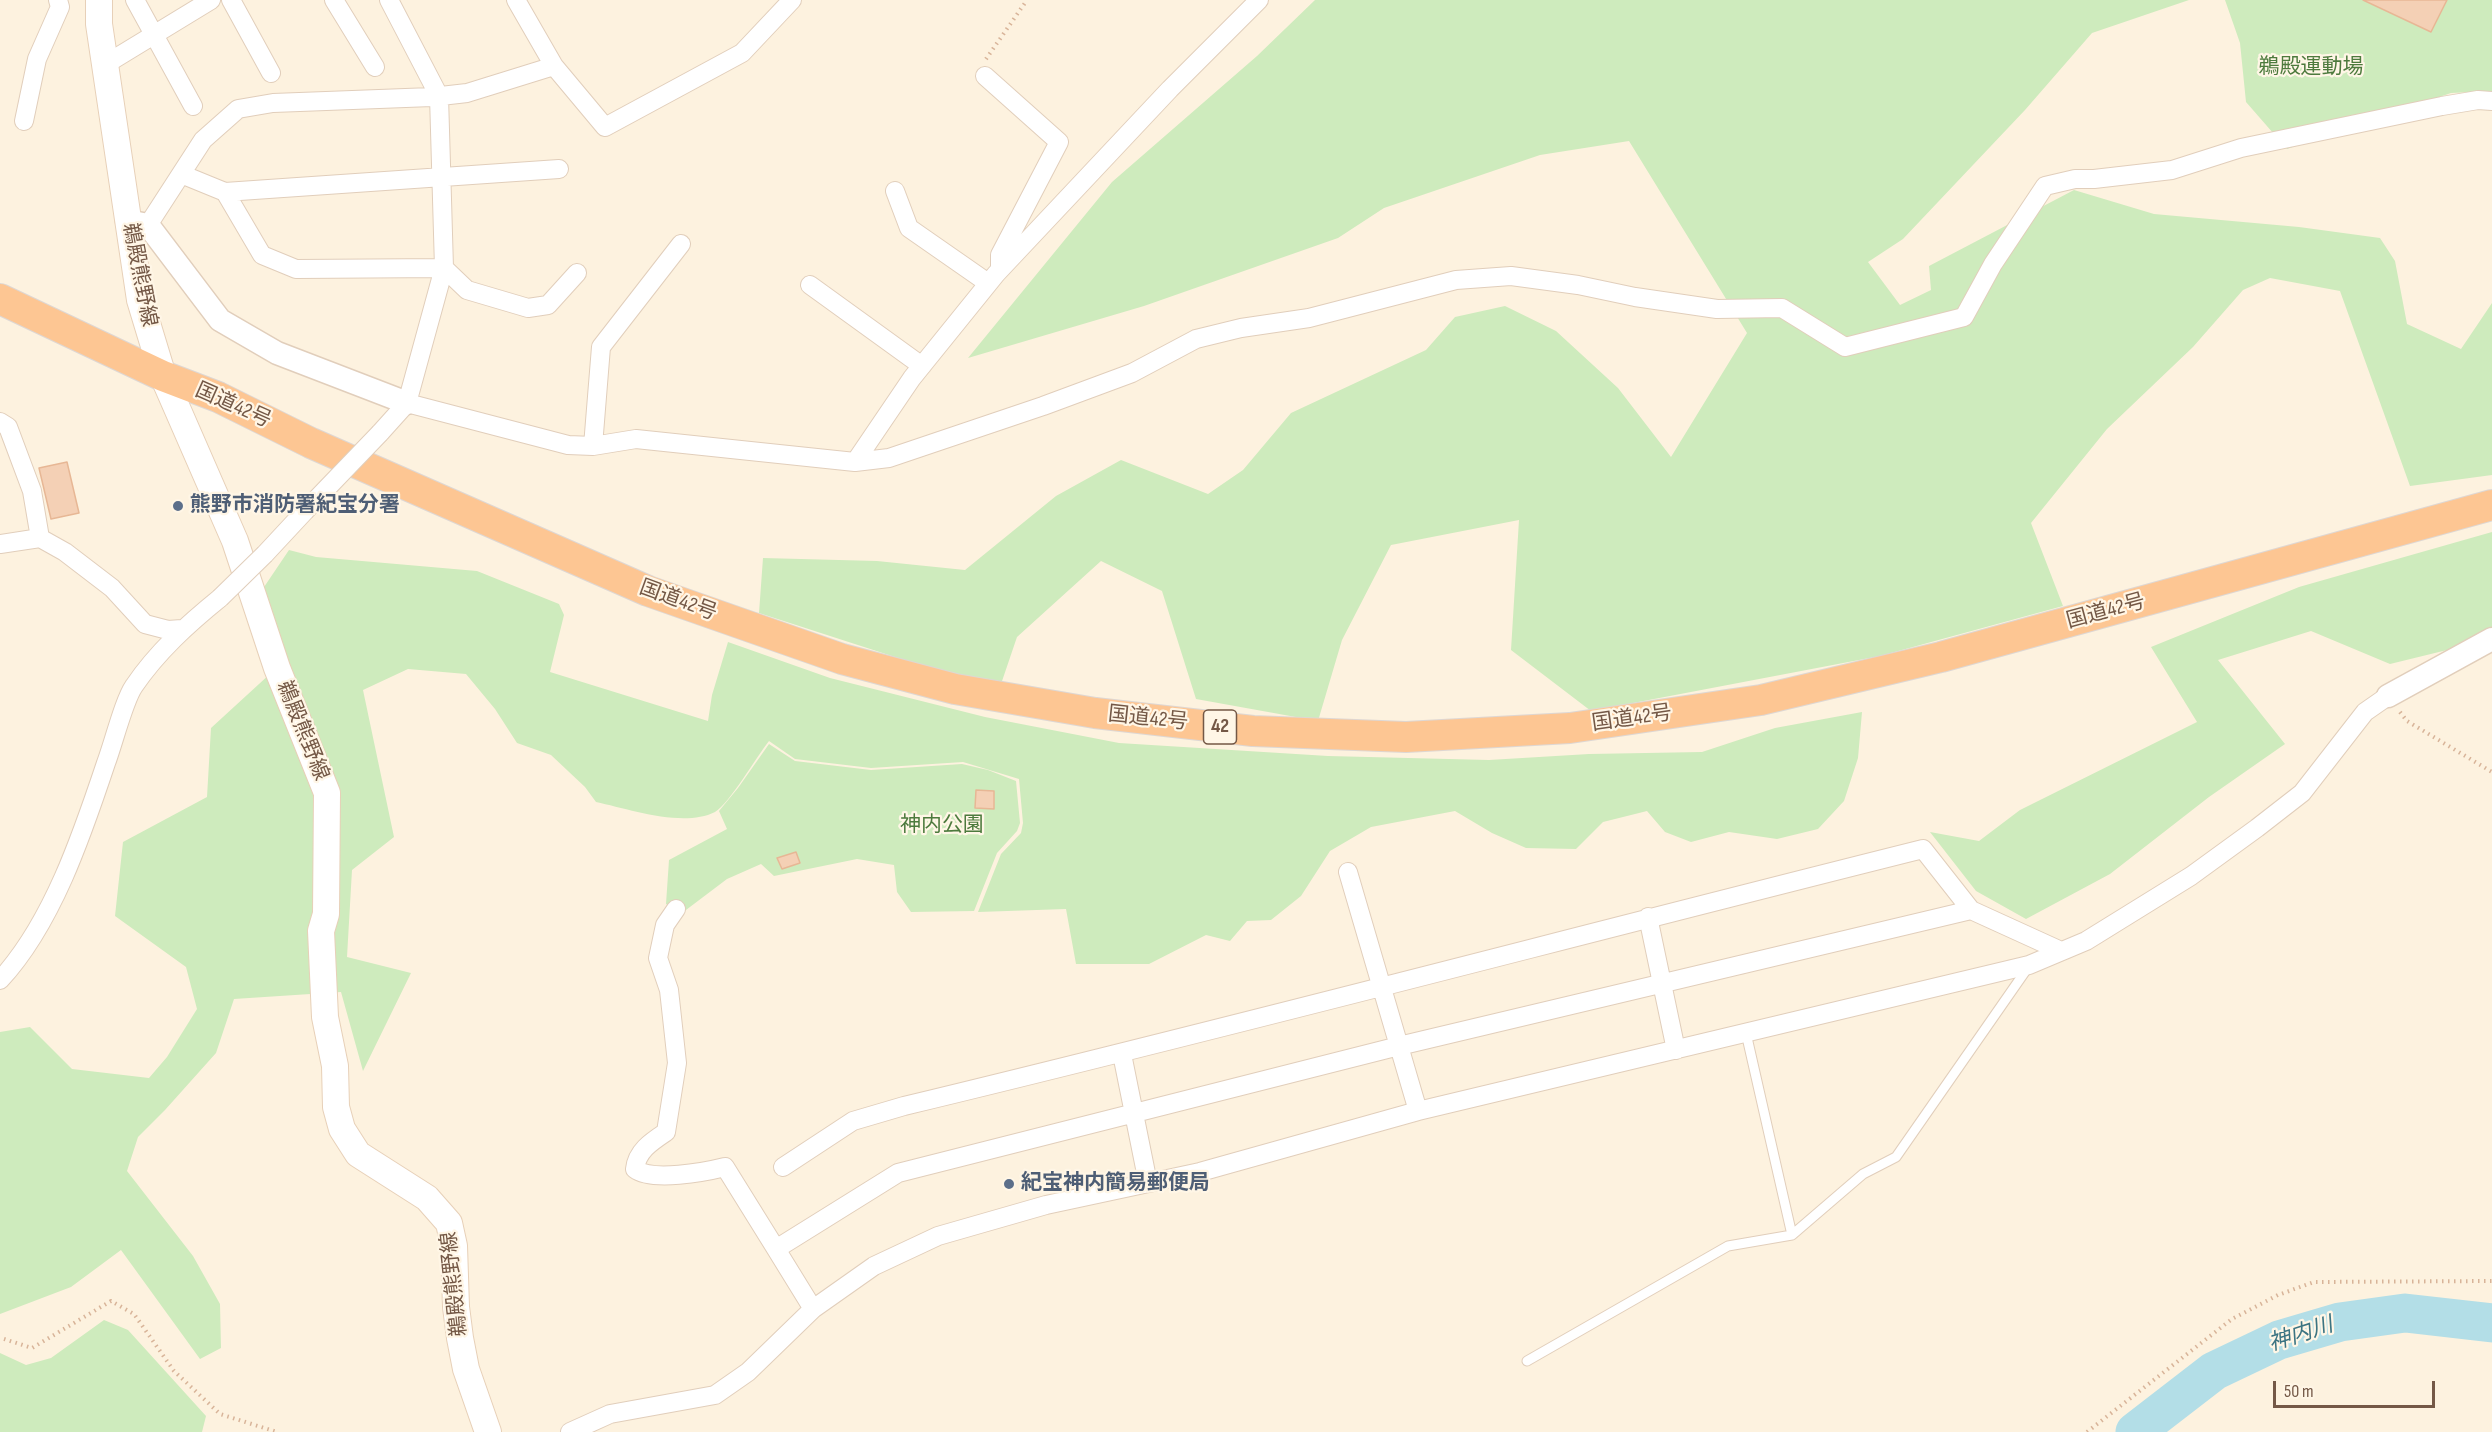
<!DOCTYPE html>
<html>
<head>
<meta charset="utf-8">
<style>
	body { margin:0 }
	#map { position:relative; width:2492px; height:1432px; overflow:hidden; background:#fdf2df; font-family:"Sofia Sans Condensed",sans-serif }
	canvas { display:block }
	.scale { position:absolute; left:2273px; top:1381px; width:162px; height:27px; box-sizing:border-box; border:3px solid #745846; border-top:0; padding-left:8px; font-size:18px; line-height:21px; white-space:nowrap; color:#745846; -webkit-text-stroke:4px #fff6e6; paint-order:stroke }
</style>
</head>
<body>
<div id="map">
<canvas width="2492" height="1432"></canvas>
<div class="scale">50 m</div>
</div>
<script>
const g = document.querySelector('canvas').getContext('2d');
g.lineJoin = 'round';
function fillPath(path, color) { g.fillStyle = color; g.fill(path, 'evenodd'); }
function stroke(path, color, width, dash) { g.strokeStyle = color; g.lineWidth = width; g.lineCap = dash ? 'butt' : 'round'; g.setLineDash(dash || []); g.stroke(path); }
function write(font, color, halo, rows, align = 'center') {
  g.font = font + ' "Sofia Sans Condensed","Noto Sans JP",sans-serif'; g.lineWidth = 4.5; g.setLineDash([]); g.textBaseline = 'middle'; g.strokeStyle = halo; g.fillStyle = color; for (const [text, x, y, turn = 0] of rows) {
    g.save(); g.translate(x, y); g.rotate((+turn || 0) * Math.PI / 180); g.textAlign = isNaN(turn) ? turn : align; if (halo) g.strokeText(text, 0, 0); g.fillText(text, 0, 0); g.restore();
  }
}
const green = new Path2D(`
	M1315,0h874l-97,33 -67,77 -122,129 -35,23 32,43 31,-15 -2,-24 145,-76 80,24 145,13 81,11 15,23 12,63 54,25 31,-46v172l-82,11 -70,-195 -70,-13 -27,12 -50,57 -86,82 -76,94 32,83 -183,50 -289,55 -80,-61 8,-130 -128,25 -49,95 -24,81 -122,-22 -34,-108 -61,-30 -84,76 -17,50 -105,-30 -136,-44 4,-55 114,3 88,9 91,-74 65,-36 87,34 35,-24 48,-57 135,-63 29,-33 50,-11 51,25 62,57 53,69 76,-124 -118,-192 -89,14 -156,53 -46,30 -194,68 -176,52 144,-176 145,-126z
	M2225,0h267v91l-41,2 -164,56 -41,-47 -6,-59z
	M2492,532v107l-102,25 -79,-33 -93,29 67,84 -76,53 -99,77 -84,45 -50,-28 -46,-59 49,9 41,-31 177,-88 -46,-75 148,-60z
	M289,550l27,7 161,14 82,33 5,11 -14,57 158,49 4,-26 16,-53 102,36 155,39 134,26 209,13 161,4 100,-6 113,-2 73,-24 87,-16 -4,46 -14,43 -26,28 -41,10 -48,-7 -38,10 -26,-10 -18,-21 -44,11 -27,27 -50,-1 -34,-15 -37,-22 -84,16 -41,24 -29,45 -30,24 -24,1 -17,20 -24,-6 -57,29h-73l-10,-55 -88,3 23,-58 20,-21 2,-10 -4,-44 -56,-17 -92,6 -76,-9 -26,-18c-12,15 -40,63 -54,71 -32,16 -86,-3 -119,-10l-11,-15 -34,-32 -34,-12 -22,-34 -29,-35 -58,-5 -45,21 31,147 -42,33 -5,87 64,16 -48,98 -22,-79 -107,7 -18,54 -51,57 -27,27 -11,34 66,85 27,48 1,44 -21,11 -79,-109 -50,37 -71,27v-282l30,-5 42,42 77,9 18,-21 30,-48 -11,-42 -71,-51 8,-74 84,-45 4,-69 72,-66 -21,-72z
	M769,744l26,17 76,9 91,-6 26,6 28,11 4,42 -3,8 -20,22 -23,58 -63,1 -14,-20 -3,-27 -37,-6 -83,17 -13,-12 -34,15 -45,34 -16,-9 3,-44 58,-31 -8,-18 19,-23z
	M104,1320l24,10 78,86 -4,16h-202v-79l26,12 25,-7z`);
const river = new Path2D(`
	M2135,1432l79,-61 65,-31 61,-18 65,-9 87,10`);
const building = new Path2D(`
	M2363,0h84l-16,32z
	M67,462l12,51 -28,6 -12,-51z
	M976,790l18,1v18l-19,-1z
	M796,852l4,11 -18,6 -5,-11z`);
const path = new Path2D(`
	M986,59l41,-59
	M2400,712l7,9 85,51
	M4,1339l28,9 79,-47 23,13 40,57 46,43 57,18
	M2087,1432l145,-113 46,-24 36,-13 178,-1`);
const service = new Path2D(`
	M1746,1033l46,202
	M1527,1361l201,-115 64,-11 71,-61 33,-17 133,-191`);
const minor = new Path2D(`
	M135,0l58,106
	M231,0l40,73
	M334,0l41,67
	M516,0l38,66 51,61 137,-74 50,-53
	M106,64l105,-64
	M985,76l74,66 -59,113v13
	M24,121l13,-62 23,-52 -2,-7
	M181,174l44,18 37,63 34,14 148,-1 23,22 61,18 20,-3 29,-32
	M895,191l14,37 79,55
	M225,192l334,-23
	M148,225l55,-85 35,-31 35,-6 159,-6 35,-4 87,-27
	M810,285l112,81
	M407,403l161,42 25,1 43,-7 219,23 34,-4 154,-52 89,-33 64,-34 45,-11 68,-10 147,-38 55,-4 67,9 57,12 82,12 65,-1 63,39 119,-30 29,-53 52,-78 30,-7h19l78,-9 69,-22 201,-42 36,-6 14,1
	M0,422l8,5 24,64 8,47
	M380,433l27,-30 37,-135 -5,-172 -50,-96
	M593,446l8,-99 80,-103
	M855,462l57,-84 84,-104 174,-185 89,-89
	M0,544l40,-6 25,14 47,36 33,36 23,6 14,-1
	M265,554l40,-43
	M1348,872l70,239
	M676,909l-11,16 -7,33 11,32 8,73 -11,69c-15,10 -29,19 -31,37 17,13 70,3 90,-2l51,82
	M1648,917l28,133
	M0,980c52,-56 82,-145 106,-217 7,-18 18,-63 28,-77 23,-34 54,-62 86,-88
	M1122,1054l26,129
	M783,1167l70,-46 51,-15c341,-82 679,-172 1019,-257l48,61
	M813,1309l-37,-60 122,-76 501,-127 572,-136 90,41
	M570,1432l40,-18 105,-19 33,-23 65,-63 61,-43 64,-30 108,-31 154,-33 218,-61 611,-146 57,-24 105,-65 66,-48 45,-35 63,-81 23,-16`);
const tertiary = new Path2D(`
	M127,221l21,4 72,95 57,33 130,50
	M2388,696l104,-57`);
const secondary = new Path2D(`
	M99,0v24l41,276 23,76 72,165 42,127 50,125 -1,121 -5,17 4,86 10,49 1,41 6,22 16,25 69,44 22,25 5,23 2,61 4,31 6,31 22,63`);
const trunk = new Path2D(`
	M0,299l163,77 55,21 93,46 337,148 194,68 113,30 140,24 158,18 153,6 164,-9 191,-28 180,-43 551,-152`);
const minorBridge = new Path2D(`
	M305,511l75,-78
	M220,598l45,-44`);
const markers = [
	[178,506,6,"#5c6f8a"],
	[1009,1184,6,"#5c6f8a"]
];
const shields = [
	[1220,727,33]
];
const shieldNames = [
	["42",1220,727]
];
const parkNames = [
	["鵜殿運動場",2311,68],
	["神内公園",942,826]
];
const streetNames = [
	["鵜殿熊野線",139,275,79],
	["国道42号",233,406,24],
	["国道42号",678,601,20],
	["国道42号",2106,612,-15],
	["国道42号",1148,719,6],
	["国道42号",1632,719,-8],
	["鵜殿熊野線",302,731,68],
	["鵜殿熊野線",455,1284,-96]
];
const serviceNames = [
	["熊野市消防署紀宝分署",190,506],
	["紀宝神内簡易郵便局",1021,1184]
];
const waterNames = [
	["神内川",2301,1335,-18]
];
fillPath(green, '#ceebbd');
stroke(river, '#b3dee7', 39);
fillPath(building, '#f4d0b5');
stroke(building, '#e7b795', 1.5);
stroke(service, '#e1cebb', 11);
stroke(minor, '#e1cebb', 20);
stroke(tertiary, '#e1cebb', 25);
stroke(secondary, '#e7d0b8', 28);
stroke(trunk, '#ded7d3', 32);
stroke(path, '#d8b499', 4, [1.5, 4.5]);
stroke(service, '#fff', 9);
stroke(minor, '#fff', 18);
stroke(tertiary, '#fff', 22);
stroke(secondary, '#fff', 26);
stroke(trunk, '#fdc693', 30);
stroke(minorBridge, '#e1cebb', 20, []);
stroke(minorBridge, '#fff', 18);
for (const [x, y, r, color] of markers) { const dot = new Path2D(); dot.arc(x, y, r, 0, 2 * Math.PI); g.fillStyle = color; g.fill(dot); stroke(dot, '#fff6e6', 2); }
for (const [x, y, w] of shields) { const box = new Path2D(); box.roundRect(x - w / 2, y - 17, w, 34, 4.5); g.fillStyle = '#fff6e6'; g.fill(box); stroke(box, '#745846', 1.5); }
write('bold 20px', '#745846', null, shieldNames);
write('21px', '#4d7a3d', '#fff6e6', parkNames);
write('21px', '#745846', '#fff6e6', streetNames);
write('bold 21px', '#4e5e75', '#fff6e6', serviceNames, 'left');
write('italic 22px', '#3c7482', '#fff6e6', waterNames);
</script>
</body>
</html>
